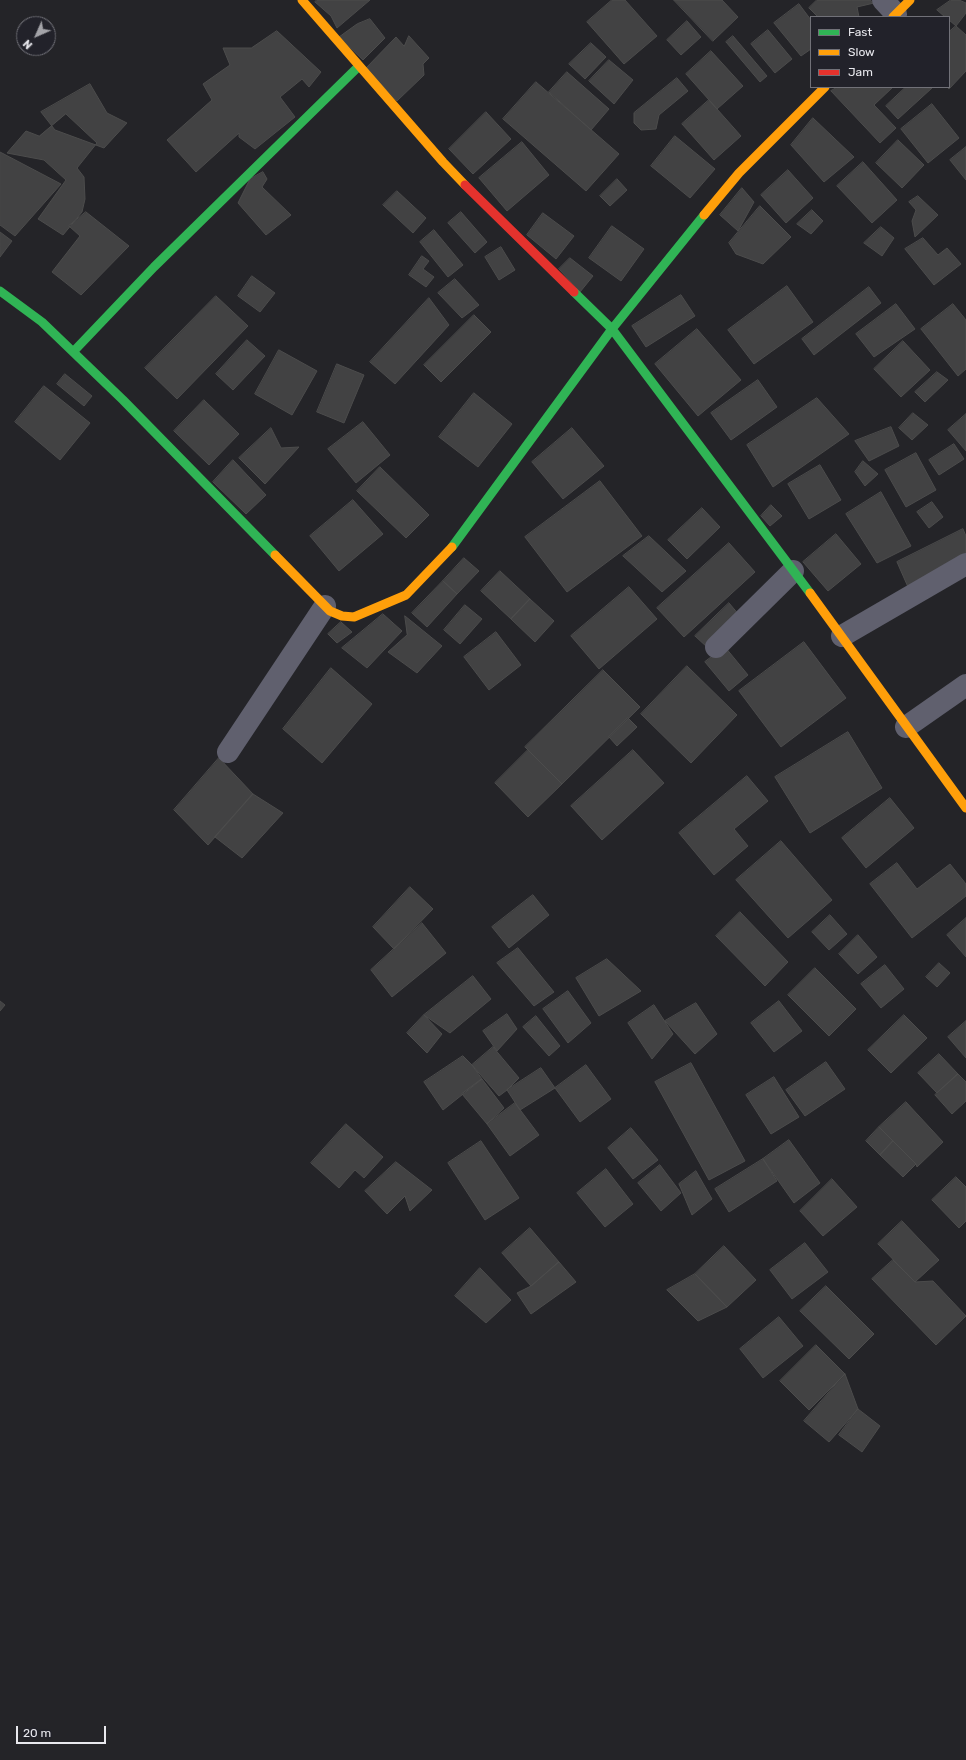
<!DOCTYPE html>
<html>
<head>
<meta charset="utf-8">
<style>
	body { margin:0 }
	#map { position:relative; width:966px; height:1760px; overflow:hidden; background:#242428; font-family:Rubik,sans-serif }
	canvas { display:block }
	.legend { position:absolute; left:810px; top:16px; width:140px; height:72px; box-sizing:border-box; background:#22222a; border:1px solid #717178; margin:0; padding:5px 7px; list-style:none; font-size:12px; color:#e8e8ed }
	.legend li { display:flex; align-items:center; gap:8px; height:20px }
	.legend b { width:20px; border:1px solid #717178 }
	.north { position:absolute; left:16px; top:16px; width:40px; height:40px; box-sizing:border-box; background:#22222a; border:1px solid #717178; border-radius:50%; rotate:225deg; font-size:11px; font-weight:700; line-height:16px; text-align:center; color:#e8e8ed }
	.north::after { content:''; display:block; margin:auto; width:14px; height:18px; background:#a3a3a8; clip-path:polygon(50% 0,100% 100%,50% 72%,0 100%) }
	.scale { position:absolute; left:16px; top:1726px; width:90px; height:18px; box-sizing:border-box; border:2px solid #e8e8ed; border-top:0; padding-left:5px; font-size:12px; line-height:14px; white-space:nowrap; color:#e8e8ed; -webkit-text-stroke:3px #22222a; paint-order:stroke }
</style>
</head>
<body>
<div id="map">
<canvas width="966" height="1760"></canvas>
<ul class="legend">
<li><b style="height:5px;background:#30b455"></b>Fast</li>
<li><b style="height:5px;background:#ff9f0a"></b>Slow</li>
<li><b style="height:5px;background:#e5322d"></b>Jam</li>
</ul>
<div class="north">N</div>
<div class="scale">20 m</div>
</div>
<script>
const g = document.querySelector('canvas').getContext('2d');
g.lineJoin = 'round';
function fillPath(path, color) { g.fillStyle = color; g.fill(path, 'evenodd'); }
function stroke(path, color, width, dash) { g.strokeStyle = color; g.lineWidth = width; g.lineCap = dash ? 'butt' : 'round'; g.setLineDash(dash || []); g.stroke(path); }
const building = new Path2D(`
	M317,0h53l-33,28 -6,-12 -16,-14z
	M612,0h13l32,36 -33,28 -37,-42z
	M674,0h48l16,17 -25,24z
	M817,0h53l4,3 -17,4 2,10h-41l-9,-9z
	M951,0h8l7,3v10l-10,13 -7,-6v-3h-4l-8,-7z
	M799,4l12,16v29l-10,7 -27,-33z
	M370,19l15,19 -22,22 -24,-23 18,-13z
	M687,21l14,16 -20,18 -14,-15z
	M956,26l10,9v36l-17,18 -2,-2h2v-55z
	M768,30l24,29 -17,14 -24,-29z
	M277,31l44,41 -12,15 -7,-8 -22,18 15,20 -40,32 -16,-12v-4l-43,39 -29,-32 45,-40 -9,-16 27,-19 -7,-17h28z
	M409,36l20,22 -6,6 1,11 -27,26 -31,-33 30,-31 8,9z
	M733,36l34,40 -7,6 -34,-40z
	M591,43l15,14 -21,22 -16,-15z
	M711,51l32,35 -26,23 -31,-35z
	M609,60l24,20 -19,24 -25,-23z
	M567,72l42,37 -18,21 -42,-38z
	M677,78l11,13 -29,24 -3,14 -15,1 -7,-7v-10z
	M536,82l83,72 -33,37 -83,-72z
	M90,84l17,29 20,10 -23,25 -49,-18 -14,-18z
	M838,87h55l-19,18 22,23 -16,15 -49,-52z
	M906,87l26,1 -34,31 -12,-13z
	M709,100l32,36 -27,24 -32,-36z
	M932,104l27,34 -31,25 -27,-34z
	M486,112l25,27 -38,35 -24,-25z
	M66,114l31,29 -20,25 7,9 1,22 -3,13 -19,23 -25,-16 28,-39 -22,-20 -37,-7 19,-22 13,5z
	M813,118l41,39 -30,25 -33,-37z
	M675,136l40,33 -25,29 -39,-32z
	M898,140l26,25 -22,23 -26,-25z
	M522,142l27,33 -42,36 -28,-33z
	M966,147v33l-16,-20z
	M0,152l61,32 -46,52 -15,-11z
	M863,162l34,38 -25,23 -35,-37z
	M788,170l25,28 -27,25 -25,-28z
	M263,172l4,7 -5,8 29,28 -25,20 -28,-32 12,-24z
	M617,179l10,11 -17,16 -10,-10z
	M742,188l12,14 -16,29 -18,-16z
	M397,191l29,27 -13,15 -30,-28z
	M918,196l20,19 -23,22 -3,-16 4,-11 -7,-8z
	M760,206l31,31 -28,27 -27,-10 -7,-11z
	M812,210l11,11 -12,13 -14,-10z
	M86,212l43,34 -48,49 -29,-23 28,-36 -11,-10z
	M461,212l26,30 -12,11 -27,-30z
	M543,213l31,23 -18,23 -29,-24z
	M612,226l32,23 -23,32 -32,-23z
	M881,227l13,11 -12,18 -18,-13z
	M434,230l29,35 -15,12 -28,-35z
	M0,232l12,9 -12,16z
	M923,238l15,17 9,-7 14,16 -27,21 -29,-36z
	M501,247l14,23 -16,10 -14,-23z
	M422,256l7,5 -6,8 11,8 -8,10 -17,-12z
	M570,258l23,18 -13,16 -21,-23z
	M252,276l23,17 -15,19 -22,-16z
	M455,279l24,26 -17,13 -24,-25z
	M787,286l26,36 -59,42 -26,-34z
	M869,287l12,16 -67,52 -12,-16z
	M681,295l14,21 -49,31 -14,-21z
	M216,296l32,30 -71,73 -32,-31z
	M429,298l20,27 -54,59 -25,-22z
	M896,304l19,25 -41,28 -18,-23z
	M953,304l13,16v49l-8,7 -37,-47z
	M474,315l17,17 -50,50 -17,-17z
	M697,329l44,51 -43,36 -43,-52z
	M247,340l18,16 -32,34 -17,-16z
	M903,341l27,29 -29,27 -27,-28z
	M279,350l38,21 -25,44 -37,-21z
	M337,364l27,11 -20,48 -27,-11z
	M937,372l11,8 -23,22 -10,-10z
	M65,374l27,22 -8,10 -27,-22z
	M758,380l19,27 -46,33 -20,-27z
	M44,386l46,37 -30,37 -45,-38z
	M474,393l38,31 -34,43 -39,-30z
	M817,398l32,36 -76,53 -26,-42z
	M204,400l35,34 -30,31 -35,-34z
	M913,413l15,12 -16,15 -13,-12z
	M966,414v37l-18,-21z
	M363,422l27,33 -34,28 -28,-34z
	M891,427l8,19 -30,15 -14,-20z
	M271,428l10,20 18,-1 -34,37 -26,-26z
	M572,428l32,38 -41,33 -31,-37z
	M954,444l10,15 -25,16 -10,-15z
	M916,453l20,37 -30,17 -21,-37z
	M233,460l33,35 -20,19 -33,-32z
	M863,461l15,13 -13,12 -10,-14z
	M820,465l21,35 -32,19 -21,-35z
	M380,467l49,48 -23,23 -49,-47z
	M600,481l42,55 -75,56 -42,-55z
	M881,492l30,54 -34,17 -31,-49z
	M353,500l30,34 -44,37 -29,-35z
	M932,502l11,15 -14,11 -12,-16z
	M771,505l11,11 -12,10 -9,-10z
	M702,508l18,19 -33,32 -19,-19z
	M963,529l3,7v21l-58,30 -11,-25z
	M836,534l25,30 -33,27 -25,-29z
	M649,536l37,35 -24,21 -39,-36z
	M729,543l26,29 -71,65 -27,-29z
	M464,558l15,13 -22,23 -14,-13z
	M500,571l30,28 -19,20 -30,-28z
	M443,581l14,13 -30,33 -15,-14z
	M629,587l28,32 -58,50 -28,-33z
	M530,599l24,22 -19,21 -24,-23z
	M729,603l11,13 -32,32 -13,-12z
	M465,605l17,14 -22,25 -16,-14z
	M383,614l19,17 -35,37 -25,-20z
	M405,616l37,30 -25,27 -29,-21 19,-17z
	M341,622l11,10 -15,11 -9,-9z
	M496,632l25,33 -32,25 -25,-33z
	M804,642l42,56 -65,49 -42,-56z
	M725,647l23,28 -19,16 -24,-29z
	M687,666l50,49 -46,48 -50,-49z
	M331,668l41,36 -50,59 -39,-34z
	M603,670l37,37 -78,77 -37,-37z
	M628,718l9,9 -20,19 -8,-9z
	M848,732l34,56 -72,45 -35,-56z
	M528,750l34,34 -34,33 -33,-34z
	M633,750l31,33 -62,57 -31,-34z
	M219,758l34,36 -45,51 -34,-35z
	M747,776l21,25 -34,28 14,17 -34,29 -35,-42z
	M253,794l30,19 -41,45 -27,-21z
	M890,798l24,30 -48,40 -24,-30z
	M781,841l51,59 -44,38 -52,-58z
	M897,863l20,26 33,-25 16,20v12l-54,42 -42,-54z
	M410,887l23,22 -39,40 -21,-22z
	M533,895l16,20 -40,33 -17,-21z
	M740,912l48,50 -23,24 -49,-50z
	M830,915l17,19 -18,16 -17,-18z
	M966,918v39l-19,-22z
	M422,923l24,30 -54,44 -21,-27z
	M858,935l19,22 -19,17 -19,-20z
	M518,948l36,44 -20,14 -37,-43z
	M607,959l34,32 -42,25 -23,-38z
	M939,963l11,10 -13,14 -11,-10z
	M885,965l19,24 -23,19 -20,-24z
	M815,968l41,41 -27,27 -41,-41z
	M473,976l18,23 -41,34 -26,-18z
	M568,991l23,32 -23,20 -25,-34z
	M0,1001l5,4 -5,6z
	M779,1001l23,30 -28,21 -23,-29z
	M696,1003l21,31 -22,20 -30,-33z
	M654,1005l19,29 -21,25 -24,-36z
	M507,1014l10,15 -20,22 -14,-20z
	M424,1015l18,19 -15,19 -20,-20z
	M904,1015l23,23 -36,35 -23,-23z
	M536,1016l24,30 -11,10 -26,-29z
	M966,1021v37l-18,-21z
	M493,1047l26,31 -12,12 -8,6 -27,-31z
	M939,1054l19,20 -21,19 -19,-20z
	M463,1056l9,9 10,14 -39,31 -19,-28z
	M826,1062l19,27 -40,27 -19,-26z
	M691,1063l54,98 -36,19 -54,-98z
	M586,1065l25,34 -31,23 -25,-34z
	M541,1068l14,20 -35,22 -13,-20z
	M958,1074l8,8v19l-14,13 -17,-19z
	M774,1077l25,40 -28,17 -25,-39z
	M482,1079l22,29 -17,16 -25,-30z
	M906,1102l37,40 -26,25 -1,-3 -37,-37z
	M515,1103l24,32 -29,21 -23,-32z
	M346,1124l37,33 -19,21 -9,-8 -16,18 -28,-25z
	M879,1127l14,14 -13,14 -14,-14z
	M631,1128l27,32 -25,19 -25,-31z
	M789,1140l31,43 -26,20 -31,-44z
	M481,1141l38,57 -34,22 -37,-57z
	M893,1141l23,23 -13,13 -23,-22z
	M763,1159l14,22 -48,31 -14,-23z
	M396,1162l36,28 -22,21 -5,-15 -18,18 -22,-23z
	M660,1165l21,28 -20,18 -23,-28z
	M606,1169l27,35 -28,23 -28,-34z
	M696,1171l16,28 -20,16 -13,-31z
	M956,1177l10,10v34l-7,7 -27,-28z
	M832,1179l25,28 -34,29 -23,-25z
	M902,1221l37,39 -24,22 -37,-38z
	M530,1228l29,34 -28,24 -29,-33z
	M805,1243l23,29 -36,27 -22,-29z
	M724,1246l32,34 -29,27 -32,-33z
	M893,1260l22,22 18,-1 33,35 -30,29 -64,-66z
	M559,1262l17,20 -45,32 -14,-21 14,-7z
	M480,1268l31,32 -25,23 -31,-27z
	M695,1274l32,33 -29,14 -31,-31z
	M826,1286l48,48 -25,25 -49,-48z
	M779,1317l24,29 -40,32 -23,-29z
	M816,1345l29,29 -36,36 -29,-29z
	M845,1374l13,35 -29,33 -25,-21z
	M858,1409l22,17 -18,26 -23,-17z`);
const street = new Path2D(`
	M883,0l13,14
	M842,636l124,-72
	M716,647l77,-76
	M906,727l60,-42
	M228,752l97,-146`);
const fast = new Path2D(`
	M0,291l42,31 81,78 152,155
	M574,292l38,37 198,264
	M73,352l81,-85 205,-201
	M452,547l160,-218 92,-114`);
const slow = new Path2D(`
	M302,0l141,162 22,23
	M893,17l17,-17
	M704,215l35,-42 86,-86
	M275,555l55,56 12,5 12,1 52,-22 46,-48
	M810,593l156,215`);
const jam = new Path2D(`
	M465,185l109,107`);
fillPath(building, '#424243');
stroke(building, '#4c4c4c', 1);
stroke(street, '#60606e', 22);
stroke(fast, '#30b455', 9);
stroke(slow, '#ff9f0a', 9);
stroke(jam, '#e5322d', 9);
</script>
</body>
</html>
